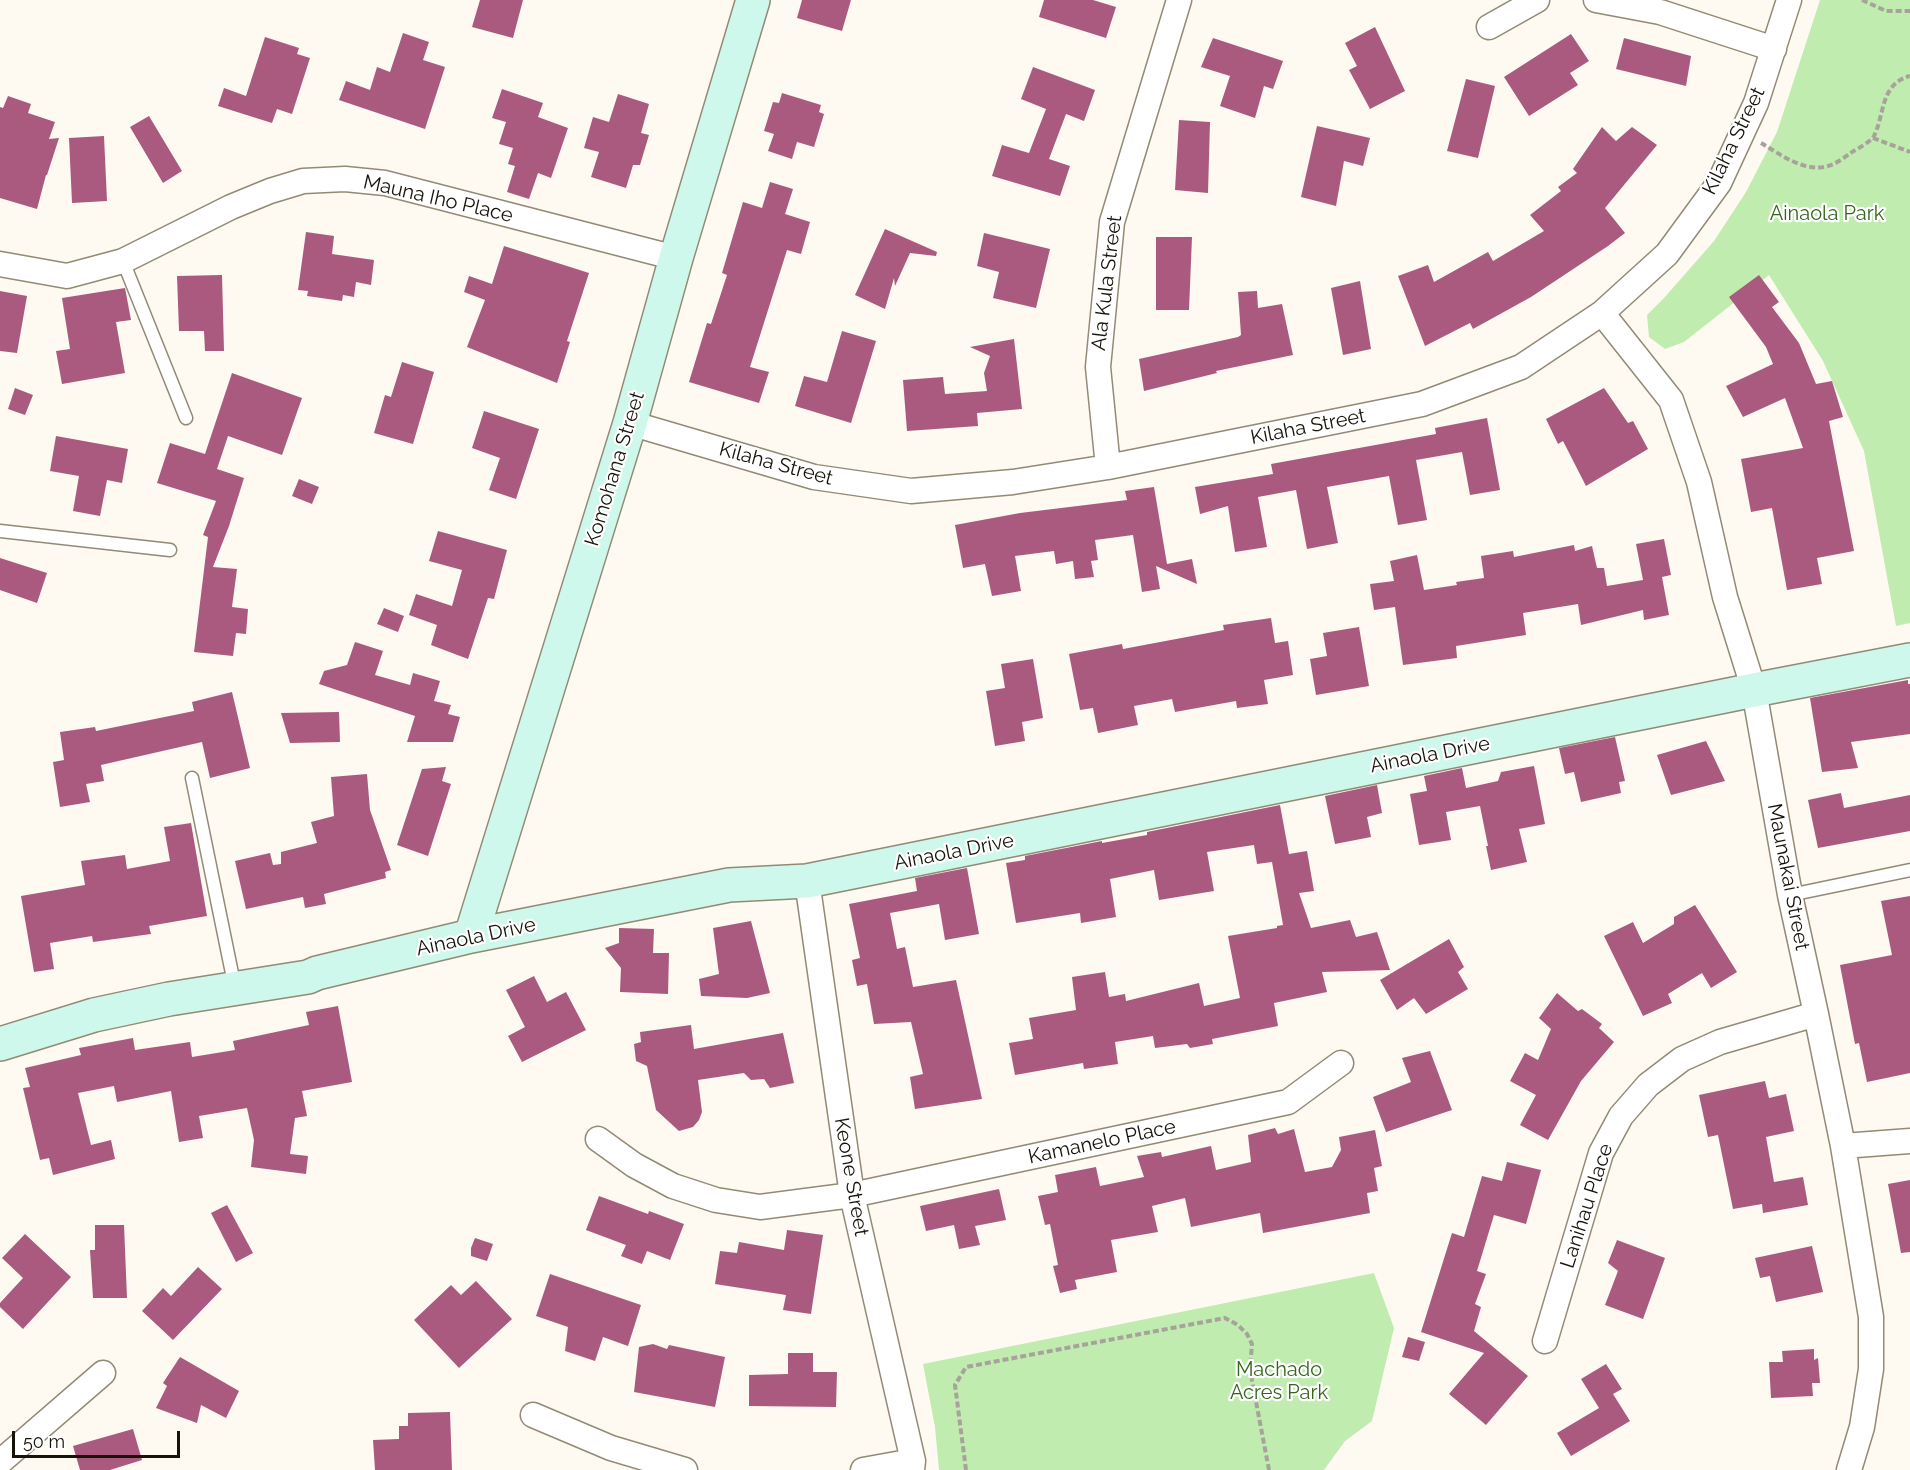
<!DOCTYPE html>
<html>
<head>
<meta charset="utf-8">
<style>
	body { margin:0 }
	#map { position:relative; width:1910px; height:1470px; overflow:hidden; background:#fefaf1; font-family:Raleway,sans-serif }
	canvas { display:block }
	.scale { position:absolute; left:12px; top:1431px; width:168px; height:27px; box-sizing:border-box; border:3px solid #17130b; border-top:0; padding-left:8px; font-size:18px; line-height:21px; white-space:nowrap; color:#17130b; -webkit-text-stroke:4px #fff; paint-order:stroke }
</style>
</head>
<body>
<div id="map">
<canvas width="1910" height="1470"></canvas>
<div class="scale">50 m</div>
</div>
<script>
const g = document.querySelector('canvas').getContext('2d');
g.lineJoin = 'round';
function fillPath(path, color) { g.fillStyle = color; g.fill(path, 'evenodd'); }
function stroke(path, color, width, dash) { g.strokeStyle = color; g.lineWidth = width; g.lineCap = dash ? 'butt' : 'round'; g.setLineDash(dash || []); g.stroke(path); }
function write(font, color, halo, rows, align = 'center') {
  g.font = font + ' Raleway,sans-serif'; g.lineWidth = 4.5; g.setLineDash([]); g.textBaseline = 'middle'; g.strokeStyle = halo; g.fillStyle = color; for (const [text, x, y, turn = 0] of rows) {
    g.save(); g.translate(x, y); g.rotate((+turn || 0) * Math.PI / 180); g.textAlign = isNaN(turn) ? turn : align; if (halo) g.strokeText(text, 0, 0); g.fillText(text, 0, 0); g.restore();
  }
}
const green = new Path2D(`
	M1820,0h90v623l-14,3 -32,-175 -41,-90 -54,-86 -85,67 -19,7 -16,-12 -2,-22 17,-17 50,-57 32,-49 31,-60z
	M1374,1273l20,55 -22,93 -27,20 -21,29h-385l-4,-43 -12,-63z`);
const building = new Path2D(`
	M480,0h43l-10,38 -41,-11z
	M802,0h49l-9,31 -45,-13z
	M1044,0h49l23,7 -10,31 -67,-21z
	M1375,27l30,64 -35,18 -21,-39 8,-4 -12,-23z
	M403,33l26,9 -6,18 22,7 -20,62 -86,-29 7,-19 24,9 7,-23 13,5z
	M1571,34l18,27 -19,12 8,12 -49,31 -25,-39z
	M265,37l34,11 -2,6 13,4 -18,56 -15,-5 -5,14 -54,-17 6,-18 22,8z
	M1213,38l70,23 -10,28 -9,-3 -9,32 -35,-12 10,-30 -29,-9z
	M1624,38l67,18 -5,30 -70,-17z
	M1033,67l62,23 -11,31 -18,-7 -17,45 21,7 -10,30 -68,-20 10,-31 27,8 17,-44 -25,-10z
	M1466,79l29,7 -17,72 -31,-7z
	M502,89l41,14 -5,14 30,11 -17,50 -13,-5 -9,26 -22,-7 8,-26 -7,-2 5,-16 -14,-4 7,-22 -14,-4z
	M782,93l39,12 -2,7 5,2 -10,33 -17,-5 -5,17 -24,-8 6,-17 -10,-3 9,-29 6,1z
	M618,94l31,10 -8,29 8,2 -9,30h-7l-7,23 -35,-11 8,-25 -15,-4 9,-31 16,5z
	M8,96l23,8 -3,9 27,9 -6,17 10,-1 -12,37h-1l-9,34 -37,-11v-91l3,1z
	M149,116l33,55 -19,12 -33,-56z
	M1179,120l31,2 -2,71 -33,-3z
	M1317,126l53,12 -7,28 -19,-5 -8,45 -35,-9z
	M1602,127l14,14 16,-14 25,18 -52,63 20,25 -17,13 -77,51 -58,32 -3,-6 -45,23 -27,-70 30,-11 6,17 54,-30 5,9 51,-30 -14,-16 31,-24 -3,-4 19,-14 -4,-4z
	M104,136l3,65 -35,2 -3,-65z
	M770,182l23,7 -8,25 25,8 -9,32 -14,-4 -37,117 19,5 -10,31 -70,-21 18,-59 4,1 16,-49 -5,-2 21,-71 19,6z
	M885,229l52,23 -1,4 -26,-3 -15,33 -1,-8 -9,31 -30,-14z
	M306,232l28,4 -2,18 42,6 -3,25 -15,-3 -2,15 -11,-2 -1,6 -35,-5 1,-5 -10,-1z
	M984,233l66,16 -14,59 -43,-10 6,-26 -22,-6z
	M1156,237h36l-3,73h-33z
	M504,246l85,27 -22,68 3,1 -13,41 -90,-36 18,-47 -21,-8 5,-16 23,8z
	M222,275l2,76h-19l-1,-20h-25l-2,-55z
	M1759,275l20,27 -7,5 27,36 17,41 16,-3 11,36 -14,4 25,130 -37,7 5,26 -35,6 -15,-82 -21,4 -10,-53 62,-11 -18,-50 -42,19 -17,-31 47,-22 -7,-17 -37,-50z
	M1360,281l11,68 -28,6 -12,-67z
	M125,288l6,32 -15,2 9,51 -63,11 -6,-33 14,-2 -8,-51z
	M0,291l27,5 -10,57 -17,-2z
	M1257,291l1,17 24,-4 11,51 -77,16 1,2 -73,18 -5,-32 99,-22 3,-2 -3,-43z
	M842,331l34,10 -25,82 -56,-17 9,-30 23,6z
	M1014,339l8,70 -45,4 1,13 -71,5 -4,-51 40,-3 2,17 42,-3 -3,-18 6,-17 -20,-9z
	M402,362l32,10 -21,72 -39,-11 11,-38 6,2z
	M232,373l70,25 -20,57 -54,-19 -11,33 27,9 -15,48 -16,41 24,2 -5,38 16,2 -2,25 -10,-1 -3,23 -39,-4 14,-115 -5,-2 13,-34 -59,-18 13,-40 35,11z
	M15,388l18,7 -8,20 -17,-6z
	M1604,388l24,35 5,-2 15,28 -62,37 -23,-45 -5,3 -12,-25z
	M484,411l55,18 -23,70 -27,-9 11,-32 -28,-10z
	M1487,418l13,72 -30,5 -8,-43 -46,8 11,60 -29,5 -9,-49 -62,11 11,56 -31,6 -11,-59 -38,7 9,50 -32,5 -7,-46 -28,8 -5,-27 78,-13 -2,-10 165,-30 -1,-6z
	M56,436l72,13 -6,34 -15,-3 -7,36 -27,-5 6,-35 -29,-5z
	M299,479l20,8 -7,17 -20,-8z
	M1154,487l13,77 25,-5 5,25 -41,-18 4,23 -18,3 -9,-57 -38,5 3,20 -7,1 3,16 -19,2 -2,-18 -17,3 -2,-13 -39,5 6,35 -29,5 -7,-32 -22,4 -8,-43 65,-12 107,-13 -2,-9z
	M438,531l69,19 -13,49 -6,-1 -20,61 -37,-14 6,-20 -28,-10 7,-21 36,12 10,-36 -33,-9z
	M1664,539l7,36 -9,2 7,38 -25,5 -1,-10 -62,15 -3,-21 -55,9 3,22 -70,11 1,12 -54,7 -8,-58 -21,3 -4,-26 24,-3 -4,-20 27,-6 7,35 33,-5 -1,-3 28,-4 -3,-22 32,-5 1,6 60,-12 1,6 17,-5 5,22h7l3,18 36,-6 -7,-36z
	M0,558l47,15 -10,30 -37,-13z
	M384,608l20,8 -6,16 -21,-8z
	M1271,618l4,25 13,-2 5,34 -29,5 4,24 -31,4 -1,-7 -61,11 -3,-13 -38,7 4,19 -40,8 -5,-25 -13,2 -11,-56 53,-10 1,5 101,-19 -1,-5z
	M1359,627l10,59 -53,9 -6,-36 17,-3 -4,-23z
	M355,642l28,9 -8,24 35,10 3,-12 27,8 -6,20 17,4 -3,9 12,3 -7,25h-46l8,-26 -96,-32 5,-13 23,-6z
	M1033,659l10,59 -21,4 3,19 -30,5 -9,-55 19,-3 -4,-24z
	M1908,680v4h2v50l-59,8 7,26 -36,4 -12,-74z
	M232,692l18,76 -40,10 -8,-36 -101,23 3,16 -18,3 4,18 -30,5 -7,-45 11,-2 -4,-28 35,-5 1,4 98,-20 -2,-9z
	M339,712l1,30 -50,1 -9,-30z
	M1615,737l10,44 -6,1 2,11 -40,9 -7,-30 -9,2 -6,-26z
	M1706,741l19,40 -54,14 -14,-40z
	M1534,766l11,58 -26,5 8,33 -36,8 -5,-24h2l-8,-40 -34,6 5,28 -32,5 -9,-51 17,-3 -3,-15 38,-8 4,20 32,-7 3,-9z
	M446,767l-4,14 9,3 -23,72 -31,-11 25,-76z
	M367,774l3,36 21,60 -6,2 1,6 -62,16 2,10 -21,4 -2,-11 -57,12 -11,-48 35,-8 3,12 8,-1v-12l36,-9 -6,-21 23,-6 -3,-39z
	M1377,785l5,28 -15,4 4,20 -36,7 -10,-48z
	M1841,793l3,15 66,-13v36l-92,17 -10,-48z
	M1280,805l9,49 18,-3 7,40 -15,2 12,35 39,-8 6,17 21,-5 13,38 -68,2 5,20 -53,11 4,23 -66,13 1,5 -23,4 -3,-4 -32,4 -2,-12 -38,6 3,22 -34,5 -1,-6 -68,12 -6,-32 24,-4 -4,-21 47,-8 -4,-33 33,-5 4,25 16,-3 1,7 73,-18 5,23 36,-8 -12,-62 49,-8v-2l6,-1 -11,-63 -15,2 -3,-19 -47,7 7,39 -55,9 -5,-30 -44,9 6,38 -35,6 -1,-10 -64,10 -10,-60 19,-3v-4l77,-15v2l45,-8v-3z
	M191,823l16,93 -58,10 2,8 -58,8 -1,-6 -42,7 4,26 -20,3 -13,-76 64,-11 -4,-24 44,-6 2,14 43,-8 -6,-34z
	M967,868l12,66 -34,6 -6,-36 -49,9 7,36 8,-2 8,40 43,-7 26,119 -67,10 -5,-32 13,-3 -12,-52 -37,2 -7,-40 -10,2 -5,-26 8,-2 -11,-54 68,-13 -2,-13z
	M1910,896v177l-43,9 -8,-39 -4,1 -15,-79 52,-10 -11,-54z
	M1695,905l42,67 -26,16 -9,-15 -34,21 4,9 -29,13 -39,-80 29,-14 10,21 31,-19v-7z
	M751,921l19,72 -23,5 -46,-2 -2,-17 20,-5 -6,-46z
	M619,928l35,1 -1,24h16l-1,41 -48,-2 1,-24 -16,-20 14,-5z
	M1449,939l15,28 -6,5 10,17 -42,25 -12,-16 -17,12 -17,-30z
	M534,976l13,26 19,-10 20,38 -64,32 -14,-26 17,-9 -19,-37z
	M1557,993l21,18 4,-2 20,15 -3,4 15,14 -33,39 -33,59 -28,-15 16,-30 -26,-14 15,-28 13,7 13,-31 -12,-11z
	M338,1006l14,76 -50,9 5,25 -12,2 -5,36 18,2 -2,18 -55,-7 3,-27 -7,-32 -48,8 4,22 -24,4 -8,-51 -54,11 -3,-16 -36,7 13,52 20,-5 4,19 -62,16 -4,-17 -9,2 -17,-72 7,-1 -5,-19 56,-13 -2,-7 54,-10 2,12 55,-8 2,15 43,-7 -2,-9 76,-16 -3,-13z
	M691,1025l3,24 89,-16 11,50 -24,5 -6,-9 -13,1 -7,-7 -46,7 4,32 -3,8 -6,7 -14,4 -23,-21 -9,-44 -11,-5 -2,-17 7,-2 -1,-10z
	M1430,1051l22,59 -66,22 -13,-35 38,-15 -9,-24z
	M1765,1081l4,17 17,-4 8,37 -28,6 8,45 29,-5 5,28 -45,8 -1,-9 -29,5 -15,-74 -10,2 -9,-42z
	M1275,1128l3,6 16,-5 11,43 27,-5 9,-17 -2,-13 36,-7 7,36 -8,2 4,23 -11,2 3,20 -107,20 -3,-20 -69,14 -6,-29 -33,8 6,26 -47,8 6,32 -42,8 2,9 -17,4 -7,-27 5,-1 -8,-41 -5,1 -7,-29 20,-4 -3,-17 41,-8 4,19 44,-9 -7,-21 24,-4 1,5 49,-11 5,24 35,-8 -3,-27z
	M1507,1162l34,8 -15,54 -32,-9 -17,56 9,3 -11,30 6,3 -7,24 54,45 -42,49 -37,-31 35,-41 -63,-21 31,-99 12,4 18,-61 20,5z
	M1910,1180v72l-9,1 -13,-69z
	M999,1189l7,31 -31,6 5,19 -21,4 -5,-24 -28,6 -6,-25z
	M599,1196l49,18 1,-3 35,13 -14,36 -23,-9 -5,13 -21,-8 5,-11 -40,-15z
	M227,1205l26,48 -17,9 -25,-49z
	M95,1225h29l3,73h-34l-3,-48h5z
	M787,1230l36,5 -12,79 -28,-4 3,-15 -71,-11 5,-33 17,2 2,-11 45,8z
	M25,1234l46,43 -48,52 -23,-22v-4l23,-25 -21,-20z
	M475,1238l18,6 -6,17 -16,-5v-8z
	M1617,1240l48,18 -22,61 -38,-14 13,-34 -10,-8z
	M1812,1246l11,46 -47,10 -6,-26 -10,2 -5,-20z
	M198,1267l24,22 -49,51 -31,-29 21,-23 8,8z
	M550,1274l91,31 -13,41 -25,-9 -8,24 -30,-10 3,-24 -32,-11z
	M476,1281l36,38 -53,49 -45,-48 37,-35 10,10z
	M1408,1337l17,5 -6,19 -17,-4z
	M653,1344l14,5 2,-4 56,12 -10,50 -81,-15 5,-45z
	M1814,1349v11l4,-2 2,25h-8l1,13 -42,2 -2,-36h14l-1,-11z
	M788,1353h25v19h24l-1,35 -87,-1v-31l39,-1z
	M180,1357l59,34 -13,27 -25,-13 -4,18 -41,-15 11,-22 -4,-3z
	M1606,1364l16,25 -9,5 17,27 -59,35 -14,-23 42,-25 -18,-29z
	M450,1412l2,58h-77l-2,-30 26,-1v-13h9v-13z
	M133,1429l9,31 -32,10h-30l-7,-24z`);
const path = new Path2D(`
	M1862,0l24,11h24
	M1873,138l37,14
	M1761,143c19,11 43,30 67,23 8,-2 17,-9 24,-14 7,-4 18,-10 22,-16 11,-22 6,-52 36,-60
	M966,1470l-11,-85 11,-18 259,-49 13,7 9,9 5,10 -2,26 19,100`);
const lane = new Path2D(`
	M123,261l63,157
	M0,531l170,19
	M192,778l43,210
	M1790,895l120,-25`);
const street = new Path2D(`
	M1596,0l64,12 114,37
	M1489,27l48,-27
	M0,264l67,12 56,-15 108,-54 39,-16 33,-10 42,-2 40,4 291,75
	M1602,313l69,87 28,82 26,115 29,93 36,205 26,119 27,132 28,171v52l-9,58 -13,43
	M630,423l184,54 97,14 102,-9 95,-15 314,-63 99,-37 81,-54 65,-59 52,-71 37,-80 33,-103
	M1108,467l-10,-100 14,-145 67,-222
	M807,881l45,314 61,266 -1,9
	M598,1139l36,26 39,21 43,14 44,7 92,-12 436,-93 53,-39
	M1843,1146l67,-5
	M1545,1341l56,-188 20,-37 27,-31 34,-26 38,-17 96,-28
	M533,1415l78,33 74,22
	M0,1462l103,-89
	M863,1470l50,-9`);
const secondary = new Path2D(`
	M471,936l159,-513 46,-165 77,-258
	M0,1044l94,-29 75,-16 139,-22 9,-4 154,-37 258,-51 78,-4 947,-191 156,-30`);
const streetNames = [
	["Kilaha Street",1734,141,-64],
	["Mauna Iho Place",438,199,13],
	["Ala Kula Street",1107,283,-83],
	["Kilaha Street",1308,427,-11],
	["Kilaha Street",776,464,15],
	["Komohana Street",615,469,-73],
	["Ainaola Drive",1430,755,-11],
	["Ainaola Drive",954,852,-11],
	["Maunakai Street",1788,877,79],
	["Ainaola Drive",476,937,-12],
	["Kamanelo Place",1102,1142,-12],
	["Keone Street",851,1177,80],
	["Lanihau Place",1587,1206,-72]
];
const parkNames = [
	["Ainaola Park",1827,214],
	["Machado",1279,1370],
	["Acres Park",1279,1393]
];
fillPath(green, '#c0ecaf');
fillPath(building, '#aa5a7e');
stroke(lane, '#928a75', 15);
stroke(street, '#928a75', 27);
stroke(secondary, '#928a75', 36);
stroke(path, '#a7a39b', 4, [6, 3]);
stroke(lane, '#fff', 12);
stroke(street, '#fff', 24);
stroke(secondary, '#cff8ed', 33);
write('20px', '#17130b', '#fff', streetNames);
write('20px', '#35641c', '#fff', parkNames);
</script>
</body>
</html>
